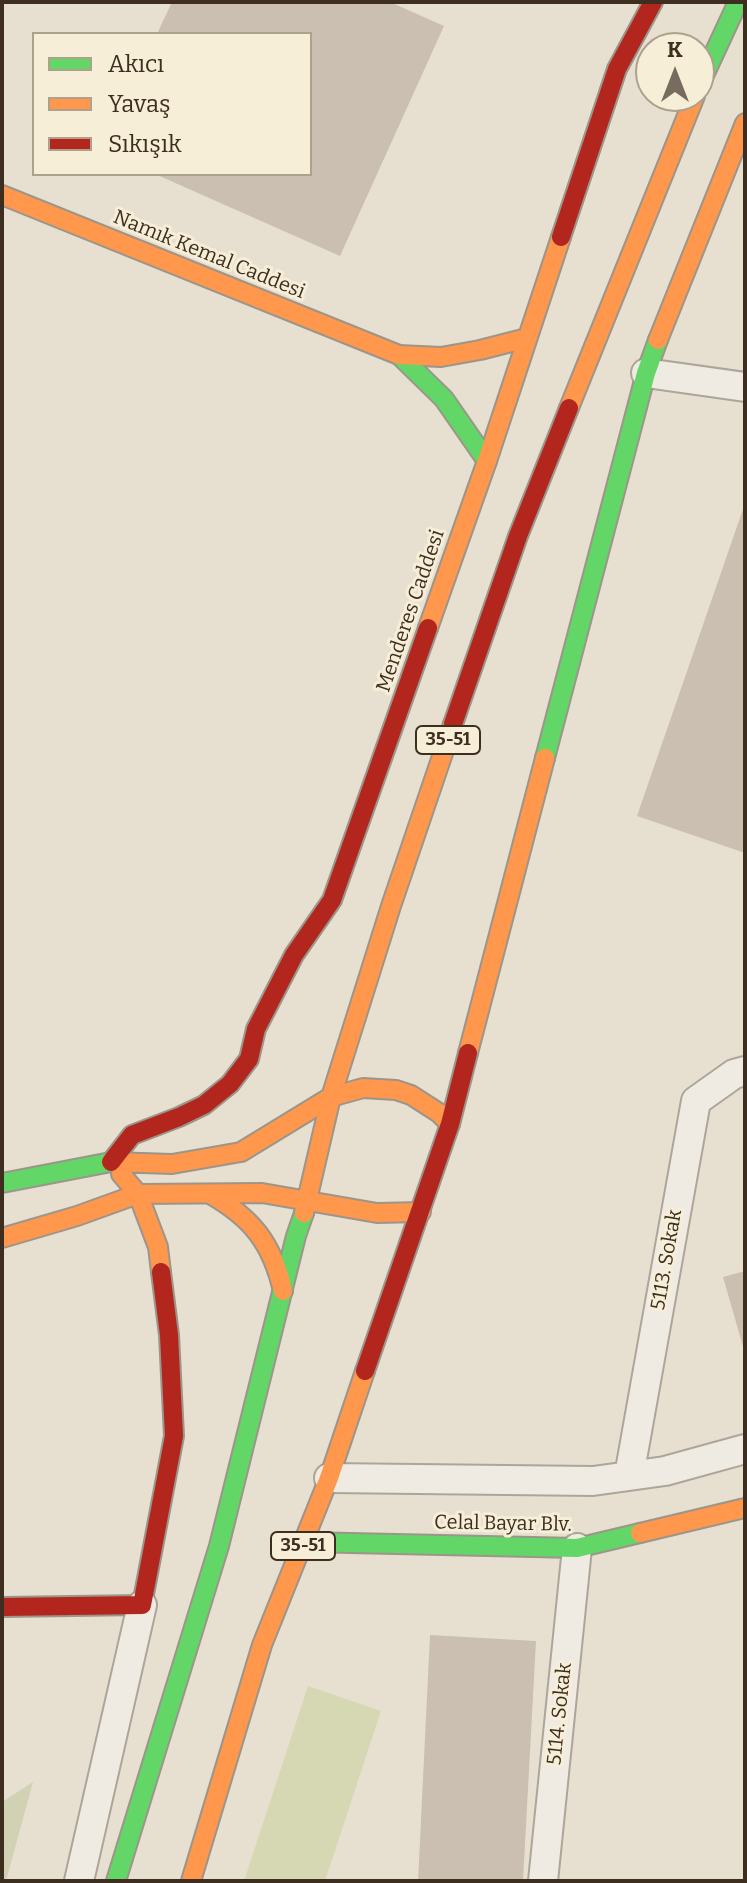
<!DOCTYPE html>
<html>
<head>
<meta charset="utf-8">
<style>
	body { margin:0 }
	#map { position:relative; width:747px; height:1883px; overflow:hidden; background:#e7e0d1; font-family:Bitter,serif }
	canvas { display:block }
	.frame { position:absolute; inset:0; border:4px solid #3d2e20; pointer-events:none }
	.legend { position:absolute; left:32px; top:32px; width:280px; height:144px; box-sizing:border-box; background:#f7eed8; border:2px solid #ada18e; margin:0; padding:10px 14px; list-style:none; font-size:24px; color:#3d2e20 }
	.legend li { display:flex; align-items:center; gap:16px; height:40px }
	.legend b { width:40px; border:2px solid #ada18e }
	.north { position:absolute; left:635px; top:32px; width:80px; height:80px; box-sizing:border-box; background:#f7eed8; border:2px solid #ada18e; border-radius:50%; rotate:0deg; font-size:22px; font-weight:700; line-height:32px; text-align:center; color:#3d2e20 }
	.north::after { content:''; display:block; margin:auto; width:28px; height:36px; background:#786c5e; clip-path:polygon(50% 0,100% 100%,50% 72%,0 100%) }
</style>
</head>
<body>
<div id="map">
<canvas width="747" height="1883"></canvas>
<div class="frame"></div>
<ul class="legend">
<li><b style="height:10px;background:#63d668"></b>Akıcı</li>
<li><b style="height:10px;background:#ff974d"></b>Yavaş</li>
<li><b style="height:10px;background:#b3261e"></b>Sıkışık</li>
</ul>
<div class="north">K</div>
</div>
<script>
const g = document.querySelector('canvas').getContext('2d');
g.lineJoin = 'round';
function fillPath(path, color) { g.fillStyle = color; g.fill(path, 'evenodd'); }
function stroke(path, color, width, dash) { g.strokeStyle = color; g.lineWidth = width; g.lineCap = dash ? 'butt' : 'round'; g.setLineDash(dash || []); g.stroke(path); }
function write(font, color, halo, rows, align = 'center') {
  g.font = font + ' Bitter,serif'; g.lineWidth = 6; g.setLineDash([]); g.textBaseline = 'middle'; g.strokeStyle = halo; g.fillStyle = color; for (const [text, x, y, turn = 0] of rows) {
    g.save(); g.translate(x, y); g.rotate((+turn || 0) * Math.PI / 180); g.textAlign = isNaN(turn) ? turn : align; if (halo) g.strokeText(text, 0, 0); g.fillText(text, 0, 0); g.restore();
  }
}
const green = new Path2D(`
	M308,1686l73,25 -56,170h-81z`);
const cemetery = new Path2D(`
	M33,1782l-27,99h-4v-79z`);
const building = new Path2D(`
	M172,2h218l54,24 -104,230 -185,-82h155v-140h-153z
	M743,509l2,1v343l-108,-37z
	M745,1271v79h-1l-21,-73z
	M430,1635l106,6 -13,240h-105z`);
const street = new Path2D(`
	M646,373l99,14
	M629,1476l67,-375 38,-27 11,-3
	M329,1478l264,3 72,-10 80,-22
	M79,1881l63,-276
	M543,1881l34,-333`);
const fast = new Path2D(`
	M699,86l39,-84
	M399,355l45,44 43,62
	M545,758l101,-385 12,-33
	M2,1183l109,-21
	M305,1542l272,6 63,-15
	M116,1881l103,-335 77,-310 8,-23`);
const slow = new Path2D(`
	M2,195l397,160 42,2 39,-7 47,-12
	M658,340l87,-217
	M569,408l126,-312
	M428,628l59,-167 74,-224
	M468,1053l77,-295
	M111,1162l61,2 69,-12 90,-55 32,-9 33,2 15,5 28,18 11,11
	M121,1174l17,20 20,53 3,25
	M138,1194l124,-1 115,20 44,-1
	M210,1194c42,24 62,49 73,97
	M304,1213l27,-116 60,-191 62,-182
	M2,1238l75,-22 61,-22
	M640,1533l105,-25
	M191,1881l71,-236 67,-167 36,-107`);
const jam = new Path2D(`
	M561,237l56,-168 36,-67
	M453,724l65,-188 51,-128
	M111,1162l21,-27 47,-18 25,-12 26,-21 19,-25 7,-30 38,-74 38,-55 96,-272
	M365,1371l85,-247 18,-71
	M2,1607l140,-2 32,-169 -5,-101 -8,-63`);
const shields = [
	[448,740,64],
	[303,1546,64]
];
const shieldNames = [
	["35-51",448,740],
	["35-51",303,1546]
];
const streetNames = [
	["Namık Kemal Caddesi",209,255,22],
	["Menderes Caddesi",411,611,-71],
	["5113. Sokak",667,1260,-80],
	["Celal Bayar Blv.",503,1524,1],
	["5114. Sokak",560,1714,-84]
];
fillPath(green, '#d6d7b3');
fillPath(cemetery, '#d1d1b3');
fillPath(building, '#cbbfb2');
stroke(street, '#ada599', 32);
stroke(fast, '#9c958a', 22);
stroke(slow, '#9c958a', 22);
stroke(jam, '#9c958a', 22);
stroke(street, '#efebe3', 28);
stroke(fast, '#63d668', 18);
stroke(slow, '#ff974d', 18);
stroke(jam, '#b3261e', 18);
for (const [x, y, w] of shields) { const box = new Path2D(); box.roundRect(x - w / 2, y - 14, w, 28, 6); g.fillStyle = '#f7eed8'; g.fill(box); stroke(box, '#3d2e20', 2); }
write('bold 18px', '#3d2e20', null, shieldNames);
write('20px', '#3d2e20', '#f7eed8', streetNames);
</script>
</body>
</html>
